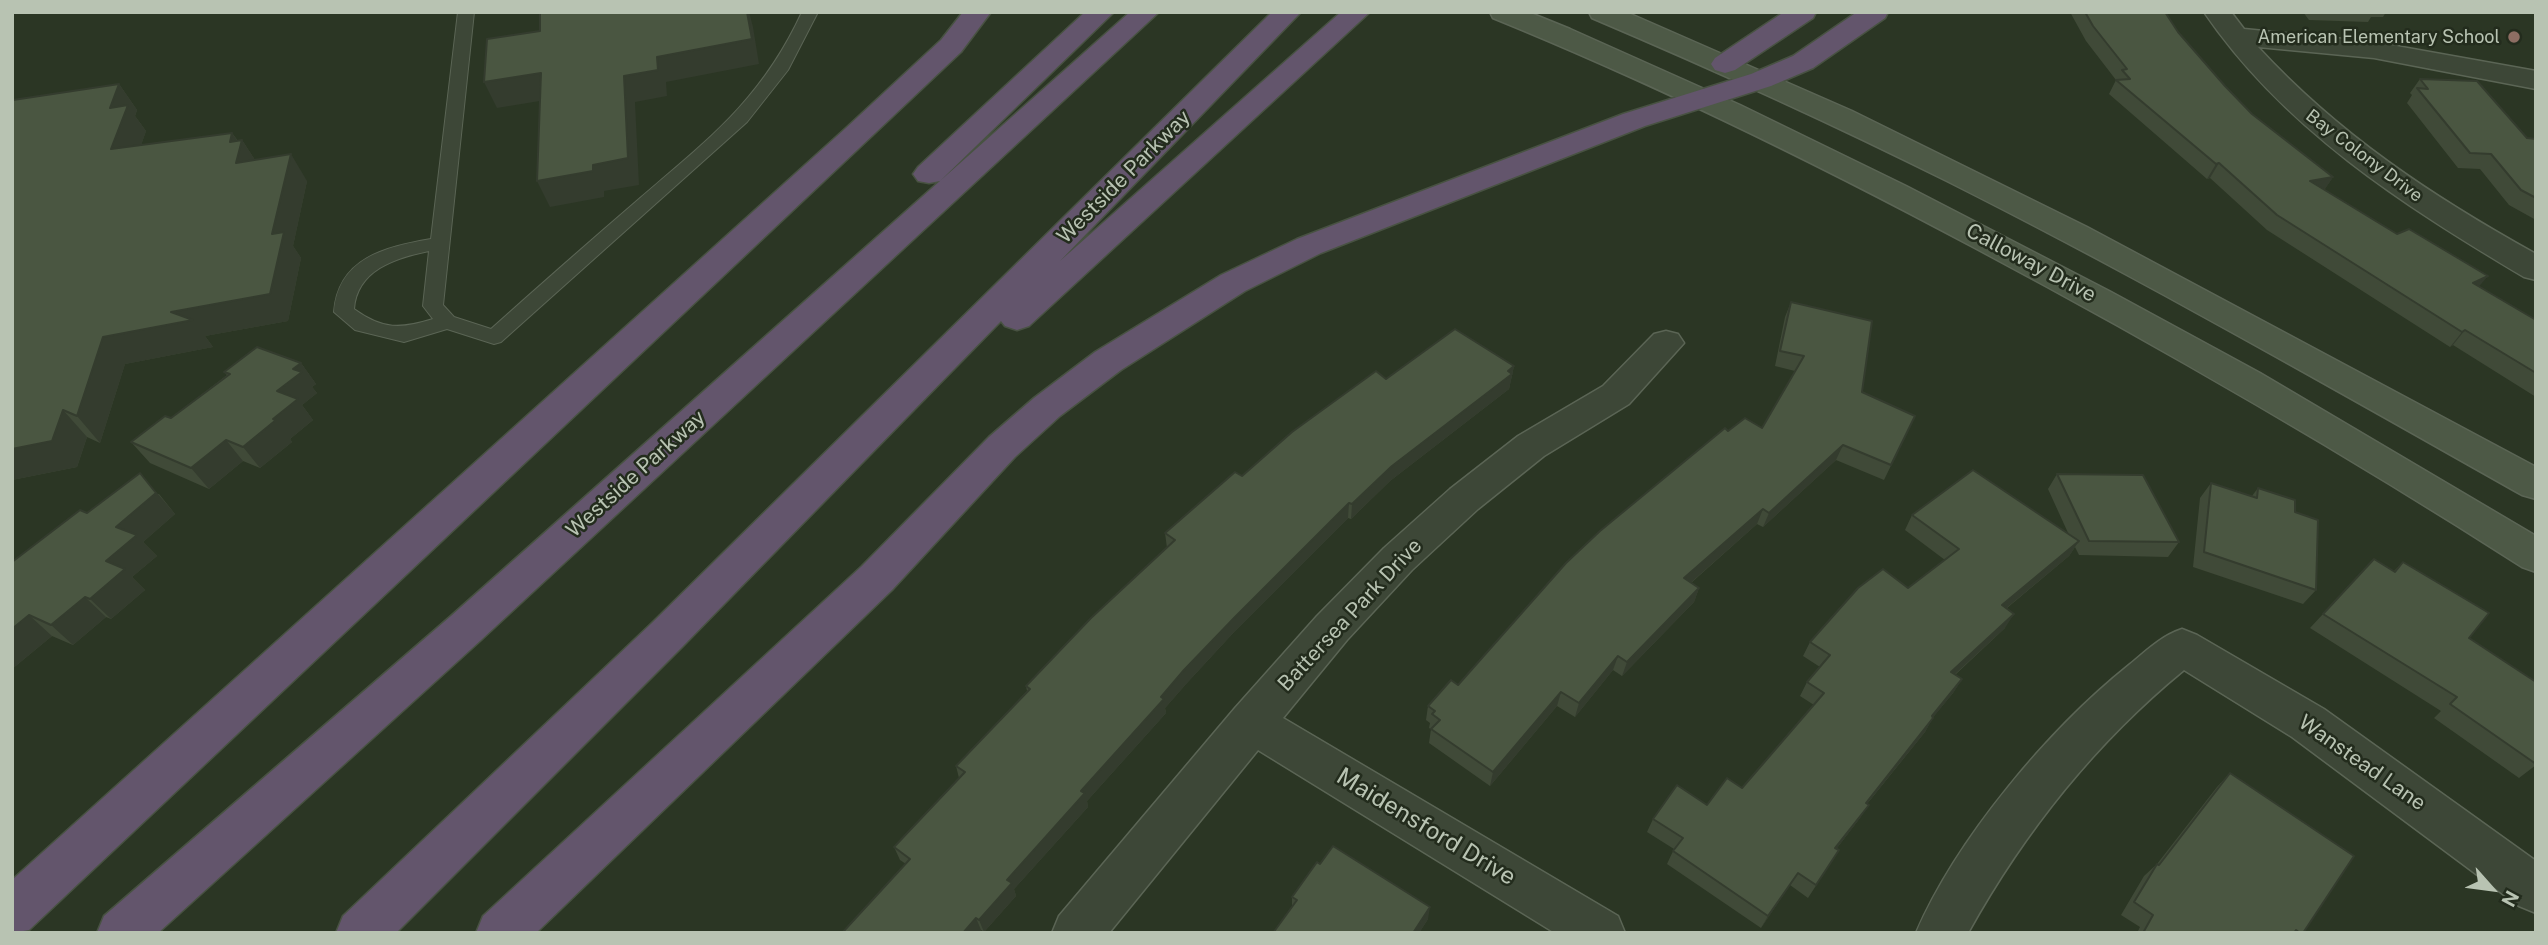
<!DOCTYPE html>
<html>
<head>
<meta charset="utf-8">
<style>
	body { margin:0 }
	#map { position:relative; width:2548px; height:945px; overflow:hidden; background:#2b3624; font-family:"Public Sans",sans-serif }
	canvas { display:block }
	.frame { position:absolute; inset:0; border:14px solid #b8c3b2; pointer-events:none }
	.north { position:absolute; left:2457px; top:854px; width:70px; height:70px; -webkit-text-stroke:5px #232c1d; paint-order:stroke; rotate:118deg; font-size:19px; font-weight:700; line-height:28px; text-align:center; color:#b8c3b2 }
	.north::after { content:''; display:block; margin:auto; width:24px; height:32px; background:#b8c3b2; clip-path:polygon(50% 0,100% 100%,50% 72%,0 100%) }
</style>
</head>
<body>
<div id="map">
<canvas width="2548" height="945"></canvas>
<div class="frame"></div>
<div class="north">N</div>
</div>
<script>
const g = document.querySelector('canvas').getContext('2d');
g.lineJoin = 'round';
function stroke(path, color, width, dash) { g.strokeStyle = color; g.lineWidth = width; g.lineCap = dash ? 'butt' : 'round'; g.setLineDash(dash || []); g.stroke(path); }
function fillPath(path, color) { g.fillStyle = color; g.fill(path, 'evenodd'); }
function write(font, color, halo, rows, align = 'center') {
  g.font = font + ' "Public Sans",sans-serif'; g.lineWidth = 5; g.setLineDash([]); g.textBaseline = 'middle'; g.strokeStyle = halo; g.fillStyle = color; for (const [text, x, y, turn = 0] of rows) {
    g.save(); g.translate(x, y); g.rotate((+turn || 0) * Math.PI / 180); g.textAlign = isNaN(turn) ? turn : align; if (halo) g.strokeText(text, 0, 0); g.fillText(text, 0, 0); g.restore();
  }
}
const lane = new Path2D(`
	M458,12h16l-31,293 11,12 37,12c49,-44 98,-87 148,-130 70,-60 123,-100 163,-187h16l-30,58 -41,52 -246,220 -7,2 -47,-15 -43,13 -49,-12 -21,-18c4,-54 51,-65 97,-73zM429,251l-6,55 10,13c-32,10 -50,11 -79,-10 3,-39 41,-51 75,-58z`);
const street = new Path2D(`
	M2204,12h27l13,17 130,13 162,29v18l-162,-31 -116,-11c80,87 175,150 278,207v26l-12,-3c-121,-72 -241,-149 -320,-265z
	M1666,331l12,3 6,9 -55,61 -85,52 -66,53 -66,61 -65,70 -64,78 335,198 7,17h-70l-297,-183 -149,183h-57l7,-17 176,-208 82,-92 67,-68 66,-59 68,-53 85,-50 51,-52z
	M2182,629l15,6 127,74 212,152v52l-17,-7 -227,-169 -108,-67c-89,73 -160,162 -216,263h-52c41,-95 133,-204 213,-268 17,-14 32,-29 53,-36z`);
const secondary = new Path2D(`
	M1490,12h38l42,17 170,76 166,81 205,106 149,81 276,163v36l-14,-5c-178,-114 -361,-220 -547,-319 -157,-84 -317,-163 -482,-230z
	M1589,12h37l226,99 235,116 449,240v32l-14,-4c-190,-107 -380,-216 -575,-314 -116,-58 -235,-112 -355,-163z`);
const highway = new Path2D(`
	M963,12h28l-30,40 -932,878 -17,3v-53l834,-752 95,-88z
	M1085,12h29l-174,169 -11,2 -11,-2 -5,-7 5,-7z
	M1130,12h29l-678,628 -323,293h-61l7,-17 347,-300z
	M1272,12h29l-241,249 281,-249h29l-341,314 -12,4 -12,-4 -4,-5 -318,325 -287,287h-60l7,-17 310,-294z
	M1784,12h32l-3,6 -78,52 -10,3 -10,-3 -4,-6 4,-6z
	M1857,12h31l-3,6 -72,50 -42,18 -126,40 -324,127 -76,38 -124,79 -61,46 -45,41 -123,133 -356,343h-60l7,-17 379,-350 127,-129 45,-39 61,-46 126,-77 76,-36 326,-125 128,-40 42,-18z`);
const wall = new Path2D(`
	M2070,12h95l13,20 47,54 27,28 81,63 -9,13 155,97 57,33v77l-83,-52 -3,2 -183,-117 -57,-52 -3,1 -98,-85 7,-14 -30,-39z
	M2303,12h83l-3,5h-12l-3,5 -59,-2z
	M2420,79l107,59 9,1v81l-27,-15 -29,-36 -22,-1 -51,-65 5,-8 -2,-2z
	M119,84l18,26 -2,6 11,15 -5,14 91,-12 6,8 4,-1 13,20 52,21 -14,65 8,12 -13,63 -83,15 8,11 -88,17 -25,79 -13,-6 -10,30 -65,13v-378z
	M1791,302l71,90 53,24 -31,64 -48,-20 -73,67 -6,-3 -66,59 8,5 -5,14 -72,74 -9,-6 -38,47 -18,-11 -67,80 -61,-43 2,-14 -2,-1 1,-5 -4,-3 2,-14 30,-21 270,-254 34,-3 33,-57 -20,-5 10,-49z
	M301,363l15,21 -4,3 5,6 -15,12 11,15 -23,19 2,3 -32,26 -17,-7 -34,28 -59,-26 -19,-21 40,-24 56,-43 -3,-3z
	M1514,366l-5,23 -119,92 -39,38 -3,-1 -113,113 -49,53 -21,24 1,5 -79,88 1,6 -74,82 2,7 -32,36 -3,-2 -2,3h-137l64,-69 -6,-4 -6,-13 65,-69 -3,-12 71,-75 -1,-5 141,-138 -2,-15 77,-57 144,-97z
	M2057,474l122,68 -11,15 -89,-2 -4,-8 -6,9 -62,52 -2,20 -50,47 7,4 -9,14 -20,24 -8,15 -58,72 -7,14 -23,30 2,2 -31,48 -18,-13 -29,43 -94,-64 7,-15 -27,-17 6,-13 54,-14 35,-17 72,-83 -14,-9 7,-14 13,-15 -17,-11 7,-14 98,-54 37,-28 -40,-30 7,-15 157,20 -21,-46z
	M2211,483l41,13 6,-8 37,24 21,78 -13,14 -110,-37 7,-69z
	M159,494l16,20 -32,28 14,14 -25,21 13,13 -34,29 -5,-2 -33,28 -21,-9 -40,33v-107l75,-49z
	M2374,559l20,12 9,-9 66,76 67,127 -17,13 -85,-60 7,-7 -131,-83z
	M2230,773l73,160h-166l3,-6 -19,-12 23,-39 13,-12 60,-77z
	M1292,897l136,22 -9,14h-146l19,-25z`);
const shadedWall = new Path2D(`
	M747,12h2l4,15 6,37 -93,18 1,14 -32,6 4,83 -35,6v6l-54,10 -13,-26 56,-16 31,-89 33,-19z
	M541,73l11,26 -55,9 -13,-26z
	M119,84l18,26 -2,6 11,15 -16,45 -19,-27 -1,-41z
	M232,133l9,13 1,-6 17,26 -23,-3 -6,-21z
	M291,154l16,27 -14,65 8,12 -13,63 -83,15 8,11 -88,17 -25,79 -23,-27 26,-79 68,-25 101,-78z
	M2219,163l-9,15 -3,1 9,-15z
	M2333,177l-10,15 -13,-11z
	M2488,276l-13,15 -2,-8z
	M2465,330l-12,15 -3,2 12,-15z
	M301,363l15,21 -4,3 5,6 -15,12 11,15 -23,19 2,3 -32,26 -17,-21 30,-28 4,-28 16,-22z
	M1514,366l-5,23 -119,92 -39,38 1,-15 40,-38z
	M63,410l24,27 -10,30 -65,13v-31z
	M226,440l17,21 -34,28 -18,-21z
	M1843,445l-7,15 -73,67 6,-14z
	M140,473l35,41 -32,28 14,14 -25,21 13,13 -34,29 -21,-20 16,-38 10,-34z
	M1349,503l-1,15 -113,113 -49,53 -21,24 1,5 -79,88 1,6 -74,82 2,7 -32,36 -5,-12 28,-40 154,-183 23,-27 51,-53z
	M1763,509l-6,15 -78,69 5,-15z
	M2079,541l-10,15 -76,63 9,-14z
	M1699,588l-5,14 -72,74 5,-14z
	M85,597l21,20 -33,28 -22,-20z
	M2014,614l-9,14 -63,58 9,-14z
	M29,615l23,21 -40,33v-40z
	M1618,656l-5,14 -38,47 4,-14z
	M1962,679l-9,14 -30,37 9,-14z
	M1561,692l-4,14 -67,80 3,-14z
	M1933,718l-8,14 -68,84 9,-13z
	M1869,805l-9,13 -33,43 8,-13z
	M1798,873l-8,12 -29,43 7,-12z
	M1430,907l-2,12 -9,14h-6z
	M976,918l5,12 -2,3h-16z`);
const building = new Path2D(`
	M540,12h207l5,27 -95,18 1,13 -34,6 4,82 -35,7v6l-56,10 4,-108 -57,9 3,-43 53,-8z
	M2085,12h80l13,20 47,54 27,28 81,63 -23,4 87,53 12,-5 79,47 -15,7 63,37v53l-71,-43 -3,2 -185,-117 -58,-52 -3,1 -100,-84 14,-1 -8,-9 5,-1 -34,-43z
	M2420,79l57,2 50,57 9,1v59l-15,-8 -30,-36 -21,-1 -53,-65 11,1z
	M119,84l-9,24 18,-3 -17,44 121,-16 -2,9 12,-2 -6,23 55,-9 -19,80 12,-2 -14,62 -99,18 22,8 -90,17 -26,79 -14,-6 -11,31 -40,8v-347l1,-2z
	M1791,302l81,19 -10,71 53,24 -24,49 -48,-20 -74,68 -6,-4 -79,69 15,10 -72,74 -9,-6 -39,47 -18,-11 -68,80 -62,-43 9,-9 -8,-6 3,-3 -7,-5 23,-26 7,5 108,-122 34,-32 125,-103 3,3 17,-13 17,10 42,-72 -24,-5z
	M1455,329l59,37 -6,5 4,3 -120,92 -40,38 -3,-1 -114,114 -51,53 -23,27 3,2 -83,92 4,2 -78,87 5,3 -33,37 -3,-2 -13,15h-121l68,-74 -16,-12 71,-75 -9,-6 74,-77 -4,-3 65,-68 84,-78 -10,-7 70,-61 7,4 50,-44 84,-61 10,8z
	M257,347l44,16 -8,6 9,3 -25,19 21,8 -25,20 3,1 -33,27 -17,-7 -35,28 -60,-26 34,-26 6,2 59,-44 -6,-2z
	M1973,470l106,71 -77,64 12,9 -63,58 11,7 -30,37 1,2 -67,85 3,2 -34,43 4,2 -23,35 -18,-12 -30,43 -95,-65 10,-13 -30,-19 24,-34 30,20 20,-27 15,10 82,-95 -17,-11 23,-27 -20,-13 48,-54 25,-19 25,19 51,-39 -47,-34z
	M140,473l16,20 -40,34 21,8 -31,26 19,8 -35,30 -5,-2 -34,28 -22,-10 -17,14v-67l68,-52 7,3z
	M2057,474l86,1 36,67 -90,-1z
	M2211,483l46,15 1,-10 37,12v12l23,8 -2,70 -112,-38z
	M2374,559l21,13 8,-10 86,51 -20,25 67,44v82l-86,-60 7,-7 -134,-83z
	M2230,773l124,83 -51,77h-3l-4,-3 -2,3h-151l10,-18 -19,-13 23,-38 2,1z
	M1333,846l97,61 -17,26h-140l24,-33 -5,-3 25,-35 3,2z`);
const markers = [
	[2514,37,7,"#8d6e63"]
];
const farPoinames = [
	["American Elementary School",2500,37]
];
const farStreetnames = [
	["Bay Colony Drive",2364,156,37]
];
const streetNames = [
	["Westside Parkway",1124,177,-45],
	["Calloway Drive",2031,263,28],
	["Westside Parkway",636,474,-42],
	["Battersea Park Drive",1350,615,-47],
	["Wanstead Lane",2362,763,35]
];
const nearStreetnames = [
	["Maidensford Drive",1426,827,31]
];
stroke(lane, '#5b6555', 2);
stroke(street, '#5b6555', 3);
stroke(secondary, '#5b6555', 3);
stroke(highway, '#485242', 3);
fillPath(lane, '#3d4737');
fillPath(street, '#3d4737');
fillPath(secondary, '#4d5946');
fillPath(highway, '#63556c');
fillPath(wall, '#404a38');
fillPath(shadedWall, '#343c2e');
fillPath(building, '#4a5641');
stroke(building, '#343c2e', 2);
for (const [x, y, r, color] of markers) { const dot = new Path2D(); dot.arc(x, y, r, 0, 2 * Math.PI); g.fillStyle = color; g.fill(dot); stroke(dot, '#232c1d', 2.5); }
write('18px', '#b8c3b2', '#232c1d', farPoinames, 'right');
write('18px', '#b8c3b2', '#232c1d', farStreetnames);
write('21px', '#b8c3b2', '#232c1d', streetNames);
write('24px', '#b8c3b2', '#232c1d', nearStreetnames);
</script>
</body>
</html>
